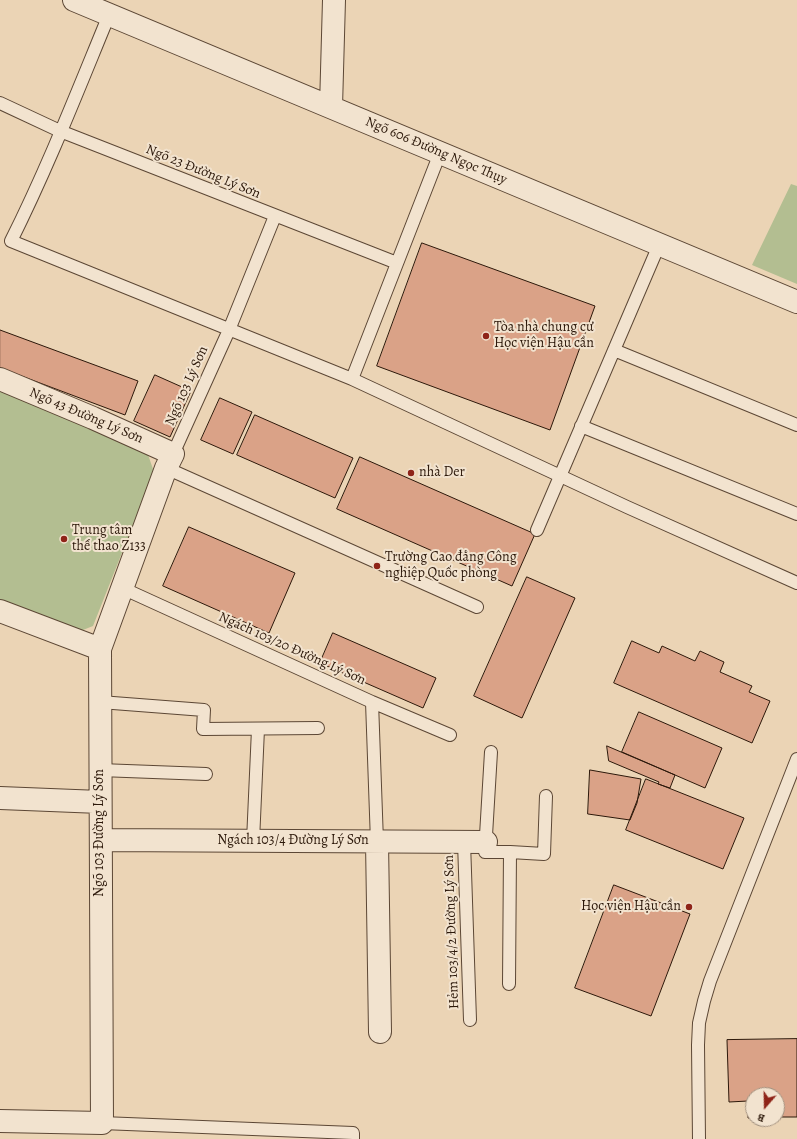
<!DOCTYPE html>
<html>
<head>
<meta charset="utf-8">
<style>
	body { margin:0 }
	#map { position:relative; width:797px; height:1139px; overflow:hidden; background:#ebd4b5; font-family:Alegreya,serif }
	canvas { display:block }
	.north { position:absolute; left:745px; top:1087px; width:40px; height:40px; box-sizing:border-box; background:#f2e3cf; border:1px solid #a39280; border-radius:50%; rotate:200deg; font-size:11px; font-weight:700; line-height:16px; text-align:center; color:#2c180a }
	.north::after { content:''; display:block; margin:auto; width:14px; height:18px; background:#8f2418; clip-path:polygon(50% 0,100% 100%,50% 72%,0 100%) }
</style>
</head>
<body>
<div id="map">
<canvas width="797" height="1139"></canvas>
<div class="north">B</div>
</div>
<script>
const g = document.querySelector('canvas').getContext('2d');
g.lineJoin = 'round';
function fillPath(path, color) { g.fillStyle = color; g.fill(path, 'evenodd'); }
function stroke(path, color, width, dash) { g.strokeStyle = color; g.lineWidth = width; g.lineCap = dash ? 'butt' : 'round'; g.setLineDash(dash || []); g.stroke(path); }
function write(font, color, halo, rows, align = 'center') {
  g.font = font + ' Alegreya,serif'; g.lineWidth = 4; g.setLineDash([]); g.textBaseline = 'middle'; g.strokeStyle = halo; g.fillStyle = color; for (const [text, x, y, turn = 0] of rows) {
    g.save(); g.translate(x, y); g.rotate((+turn || 0) * Math.PI / 180); g.textAlign = isNaN(turn) ? turn : align; if (halo) g.strokeText(text, 0, 0); g.fillText(text, 0, 0); g.restore();
  }
}
const green = new Path2D(`
	M791,184l6,2v98l-45,-19z
	M0,386l144,57 10,29 -61,154 -20,8 -73,-28z`);
const building = new Path2D(`
	M422,243l173,63 -45,124 -173,-64z
	M0,330l138,51 -13,34 -125,-47z
	M155,375l36,16 -21,46 -36,-16z
	M220,398l32,14 -19,42 -32,-14z
	M255,415l98,43 -18,40 -98,-43z
	M360,457l175,77 -23,52 -175,-77z
	M189,527l106,46 -26,60 -106,-47z
	M527,577l48,21 -53,120 -48,-22z
	M333,633l103,45 -13,30 -103,-45z
	M632,641l27,12 3,-7 33,15 5,-10 24,11 -4,10 32,14 -3,6 21,9 -18,42 -138,-60z
	M639,712l83,36 -17,40 -83,-36z
	M607,746l68,29 -5,13 -12,-4 1,-2 -50,-21z
	M590,770l51,9 -4,24 -7,17 -42,-6z
	M646,779l98,39 -21,51 -97,-39z
	M614,885l76,29 -39,102 -76,-28z
	M797,1039v78h-20v-22h-24v23h-5v-17l-19,1 -2,-62z`);
const lane = new Path2D(`
	M109,15c-31,75 -61,152 -98,226l341,138 275,128 170,76
	M0,103l60,28 337,132
	M614,350l183,75
	M352,379l88,-226
	M581,426l216,88
	M173,454l56,-124 46,-114
	M166,468l311,139
	M537,530l122,-285
	M122,588l250,114 78,33
	M100,702l104,8 -1,19 115,-1
	M372,702l5,140
	M491,752l-6,100h25l-1,132
	M100,770l106,4
	M253,841l5,-112
	M464,842l6,178
	M510,852l34,2 2,-58
	M102,1123l251,10v6
	M699,1139l-1,-94 1,-22 5,-22 6,-20 87,-222`);
const street = new Path2D(`
	M74,0l723,302
	M331,107l3,-107
	M0,379l93,39 80,36 -7,14 -66,181 2,474 -102,-2
	M0,611l100,38
	M0,798l100,4
	M101,840l385,2
	M377,842l3,190`);
const markers = [
	[486,336,4,"#8f2418"],
	[411,473,4,"#8f2418"],
	[64,539,4,"#8f2418"],
	[377,566,4,"#8f2418"],
	[689,907,4,"#8f2418"]
];
const streetNames = [
	["Ngõ 606 Đường Ngọc Thụy",436,151,23],
	["Ngõ 23 Đường Lý Sơn",203,172,22],
	["Ngõ 103 Lý Sơn",187,386,-66],
	["Ngõ 43 Đường Lý Sơn",86,416,23],
	["Ngách 103/20 Đường Lý Sơn",292,649,24],
	["Ngõ 103 Đường Lý Sơn",100,833,-90],
	["Ngách 103/4 Đường Lý Sơn",293,841],
	["Hẻm 103/4/2 Đường Lý Sơn",452,932,-92]
];
const poiNames = [
	["Tòa nhà chung cư",494,328],
	["Học viện Hậu cần",494,344],
	["nhà Der",419,473],
	["Trung tâm",72,531],
	["thể thao Z133",72,547],
	["Trường Cao đẳng Công",385,558],
	["nghiệp Quốc phòng",385,574],
	["Học viện Hậu cần",681,907,"right"]
];
fillPath(green, '#b3be91');
fillPath(building, '#daa287');
stroke(building, '#2c180a', 1);
stroke(lane, '#5c4735', 14);
stroke(street, '#5c4735', 24);
stroke(lane, '#f2e3cf', 12);
stroke(street, '#f2e3cf', 22);
for (const [x, y, r, color] of markers) { const dot = new Path2D(); dot.arc(x, y, r, 0, 2 * Math.PI); g.fillStyle = color; g.fill(dot); stroke(dot, '#f2e3cf', 1.5); }
write('14px', '#2c180a', '#f2e3cf', streetNames);
write('14px', '#2c180a', '#f2e3cf', poiNames, 'left');
</script>
</body>
</html>
